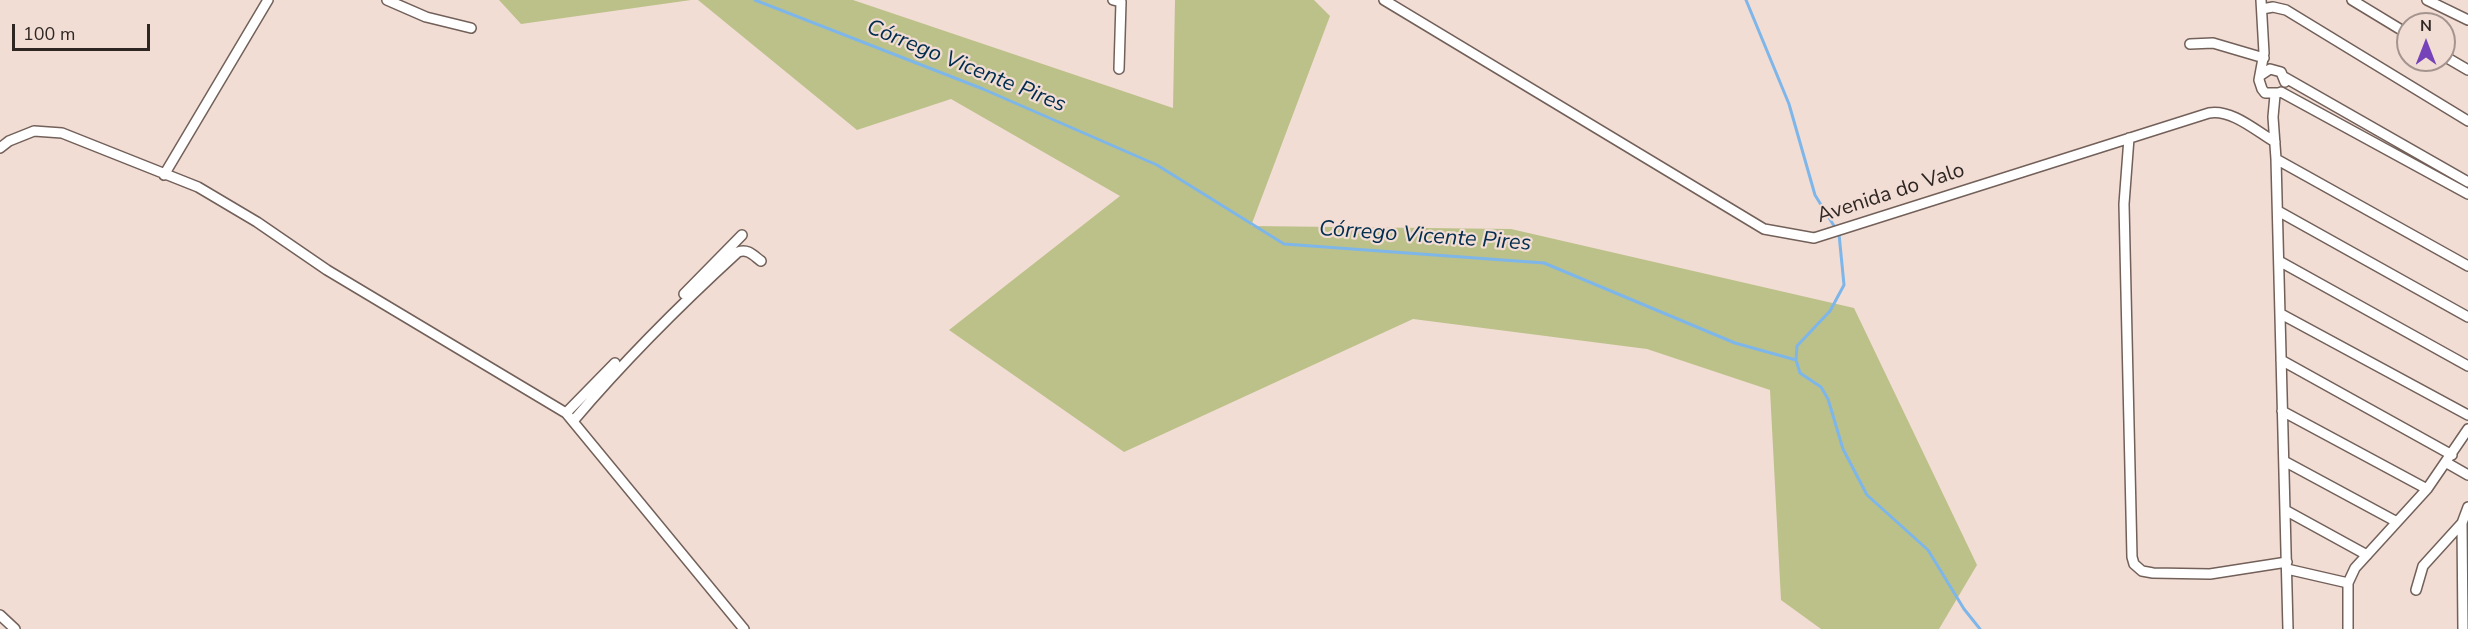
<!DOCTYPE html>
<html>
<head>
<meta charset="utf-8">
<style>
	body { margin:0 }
	#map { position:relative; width:2468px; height:629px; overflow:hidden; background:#f2ddd5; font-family:"Nunito Sans",sans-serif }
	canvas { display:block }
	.north { position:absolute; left:2396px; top:12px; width:60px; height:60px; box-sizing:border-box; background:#f2ddd5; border:2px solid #a4948e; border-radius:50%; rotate:0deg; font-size:16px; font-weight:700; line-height:24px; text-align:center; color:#2e2623 }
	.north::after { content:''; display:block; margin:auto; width:21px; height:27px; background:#7642b9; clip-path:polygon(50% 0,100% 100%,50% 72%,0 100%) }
	.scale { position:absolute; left:12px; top:24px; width:138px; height:27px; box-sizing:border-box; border:3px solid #2e2623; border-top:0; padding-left:8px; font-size:18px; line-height:21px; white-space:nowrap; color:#2e2623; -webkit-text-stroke:4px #f2ddd5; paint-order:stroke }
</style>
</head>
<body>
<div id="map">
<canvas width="2468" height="629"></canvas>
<div class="north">N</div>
<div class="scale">100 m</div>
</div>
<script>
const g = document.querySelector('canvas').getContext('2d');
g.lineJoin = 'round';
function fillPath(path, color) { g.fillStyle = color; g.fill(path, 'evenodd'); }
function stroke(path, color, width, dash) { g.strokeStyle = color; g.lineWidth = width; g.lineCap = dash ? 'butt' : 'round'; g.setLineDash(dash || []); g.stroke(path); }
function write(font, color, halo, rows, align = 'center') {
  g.font = font + ' "Nunito Sans",sans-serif'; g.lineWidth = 4.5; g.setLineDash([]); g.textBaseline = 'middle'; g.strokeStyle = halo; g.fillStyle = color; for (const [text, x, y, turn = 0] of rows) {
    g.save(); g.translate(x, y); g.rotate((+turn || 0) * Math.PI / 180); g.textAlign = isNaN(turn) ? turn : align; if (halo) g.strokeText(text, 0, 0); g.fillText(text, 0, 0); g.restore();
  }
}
const green = new Path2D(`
	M499,0h192l-170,24z
	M698,0h155l320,108 2,-108h139l16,16 -79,210 260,3 343,79 123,257 -38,64h-118l-40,-29 -11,-210 -123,-41 -234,-30 -289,133 -175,-122 171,-134 -169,-97 -94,31z`);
const stream = new Path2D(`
	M755,0l228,89 174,76 127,79 260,19 191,80 61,17
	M1746,0l43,104 26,91 24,39 5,51 -14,26 -33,35 -1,14 4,13 21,14 7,12 15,50 24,46 61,55 36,59 16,20`);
const minor = new Path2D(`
	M387,0l39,17 45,11
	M1113,0l8,2 -2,67
	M1384,0l380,229 50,9 395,-125c23,-4 47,18 66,29
	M2261,0l3,53 -5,27 3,9 3,4h13
	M2352,0l56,34
	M2427,0l41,20
	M2262,9l11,-2 13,3 182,111
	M2190,44l23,-1 51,15
	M2444,56l24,14
	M2261,75l9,-6 11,3 4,10
	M2284,77l184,105
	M2281,92l187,102
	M2275,95l-2,22 3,42 12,470
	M2129,138l-5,66 8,353 2,7 8,7 11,2 57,1 77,-12
	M0,148l9,-7 25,-10 28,2 136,54 59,35 70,48 239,143 178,216
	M2276,159l192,107
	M164,175l104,-175
	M2278,211l190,106
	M2279,261l189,105
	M684,294l58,-59
	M2281,314l187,101
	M2281,360l171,95
	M2282,411l145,78
	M566,413l49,-50
	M574,420c51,-60 106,-115 164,-168 10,-4 16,4 23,9
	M2284,461l113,61
	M2447,463l21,12
	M2285,510l82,45
	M2287,569l61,14
	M2416,590l7,-24 39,-43
	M0,615l15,14
	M2348,629v-46l7,-15 72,-79 41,-60
	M2463,629l-1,-106 6,-16`);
const streetNames = [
	["Avenida do Valo",1891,194,-18]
];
const waterNames = [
	["Córrego Vicente Pires",966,67,22],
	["Córrego Vicente Pires",1425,237,4]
];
fillPath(green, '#bbc188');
stroke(stream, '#7eb6ea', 3);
stroke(minor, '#726059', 12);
stroke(minor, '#fff', 9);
write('21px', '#2e2623', '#f2ddd5', streetNames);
write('italic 22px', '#002c4d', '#f2ddd5', waterNames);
</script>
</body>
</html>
